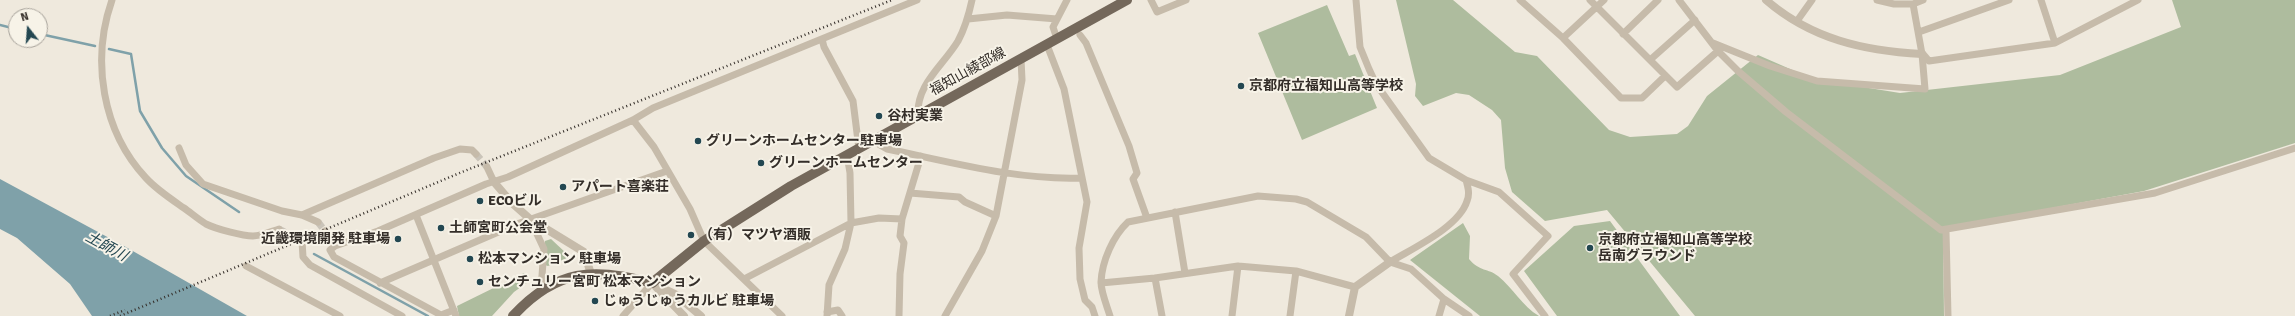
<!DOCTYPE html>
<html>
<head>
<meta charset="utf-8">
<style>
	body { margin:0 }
	#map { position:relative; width:2295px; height:316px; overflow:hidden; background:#efe9dd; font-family:Signika,sans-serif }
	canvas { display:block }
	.north { position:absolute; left:8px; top:8px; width:40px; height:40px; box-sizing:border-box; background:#f7f3e8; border:1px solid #a9a49c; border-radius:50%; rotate:343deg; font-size:11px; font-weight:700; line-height:16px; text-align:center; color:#342e29 }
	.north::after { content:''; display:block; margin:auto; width:14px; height:18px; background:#234751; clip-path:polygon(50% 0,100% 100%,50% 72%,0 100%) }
</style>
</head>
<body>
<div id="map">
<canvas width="2295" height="316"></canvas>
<div class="north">N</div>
</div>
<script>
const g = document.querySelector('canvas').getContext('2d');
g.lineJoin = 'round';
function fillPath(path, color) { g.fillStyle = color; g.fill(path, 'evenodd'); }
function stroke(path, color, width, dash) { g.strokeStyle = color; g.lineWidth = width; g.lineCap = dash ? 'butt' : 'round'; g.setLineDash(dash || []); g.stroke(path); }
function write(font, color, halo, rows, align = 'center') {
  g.font = font + ' Signika,"Noto Sans JP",sans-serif'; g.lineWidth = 4; g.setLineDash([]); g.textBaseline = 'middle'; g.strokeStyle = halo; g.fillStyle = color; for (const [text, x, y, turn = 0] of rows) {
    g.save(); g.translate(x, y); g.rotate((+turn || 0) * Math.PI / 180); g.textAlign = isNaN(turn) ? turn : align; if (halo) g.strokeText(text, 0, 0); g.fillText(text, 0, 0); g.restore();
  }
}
const green = new Path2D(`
	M1396,0h57l62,52 22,4 72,74 21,7 47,-3 11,-8 19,-30 51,-41 55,24 87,14 160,-18 121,-48 -9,-27h123v143l-151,48 -201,37 1,88h-249l-88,-106 -62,11 -33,-29 -7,-24 -4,-48 -9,-10 -23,-15 -13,-2 -33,13 -8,-10 1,-12z
	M1327,5l22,51 6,-2 22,54 -75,32 -44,-107z
	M1610,221l70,95h-123l-33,-45 50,-45z
	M1463,223l7,13 -1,23c11,13 19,9 29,17 15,12 24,30 41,40h-59l-70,-56z
	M551,239l16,15v4l-19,8 -3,-1v-24z
	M524,273l4,9 -14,10 -22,24h-33l-2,-10z`);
const water = new Path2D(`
	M0,179l124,67 123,70h-155l-22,-32 -53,-46 -17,-9z`);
const stream = new Path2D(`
	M0,25l16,4
	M40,34l55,12
	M109,49l22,5 9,57 22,37 24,28 53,36
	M314,254l114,62`);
const minorTunnel = new Path2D(`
	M476,154l11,13
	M318,222l7,9
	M279,229l23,12`);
const minor = new Path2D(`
	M112,0c-21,60 -10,131 34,178 11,12 25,21 38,30 7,5 15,12 22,16 10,5 37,12 47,12 8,0 19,-5 26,-7
	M1151,0l6,12 29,-12
	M1356,0l4,47 9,22 7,15 53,74 37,22 33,12 49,44 -35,38 32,42
	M1520,0l43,38 41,-38
	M1590,0l87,87 41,-36
	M1679,0l39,51 20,20 48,41 155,118 214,-37 140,-45
	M1877,0l17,4h19
	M2041,0l14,43
	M968,19l39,-4 50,4
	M1797,21l15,-21
	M1919,32l90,-32
	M1623,34l35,-34
	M1080,35l6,8 43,103 8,27 -4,6 14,39
	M1563,38l58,60h21l23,-22
	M822,39l2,8 29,54 6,48
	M1057,39l-4,-12 14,-27
	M1713,43l57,23 47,15 108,8 -3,-35 -9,-50 10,-4
	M1047,45l17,44 23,113 -8,46 1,31 5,21 7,7 3,9
	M1923,54l6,7 126,-18 83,-43
	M1650,60l45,-40
	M918,116c-2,-32 25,-50 40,-75 7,-13 11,-27 14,-41
	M633,120l21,27 36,62 14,32 78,75
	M877,138l3,7 7,4c64,13 128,31 193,29
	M179,148l7,17 17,19 79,27 20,4 16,7
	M487,167l7,15
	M910,193l49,4 6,5 31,14
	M1175,212l10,61
	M302,215l132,-57 26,-9 12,1 4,4
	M416,215l40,101
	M530,219l14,30 -3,40
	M325,231l10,15
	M1946,231l2,85
	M302,241l1,16 7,8 92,51
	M1390,262c23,-14 69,-35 77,-61 3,-7 1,-14 -1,-21
	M246,266l94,50
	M1155,278l7,38
	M744,279l107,-56 28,-5 23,1 19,-63
	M380,283l137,-59 150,-53
	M1101,283l54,-5 83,-12 58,5 59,16
	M454,310l-13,5 -107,-58 -4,-7 5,-4 43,-15 108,-47 22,-7 125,-57 20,-12 264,-108
	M827,312l11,-2 4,6
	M623,316l29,-33
	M827,316l2,-31 16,-36 6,-26 -1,-50 -3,-18
	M899,316l1,-42 4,-31 -4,-7 2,-17
	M945,316l37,-65 14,-35 26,-136 -1,-21
	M1110,316c-3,-10 -9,-24 -9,-34 1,-21 12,-46 27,-60l130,-26 38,3 11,3 59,35 24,25 21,7 33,30 25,17
	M1232,316l6,-50
	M1290,316l6,-45
	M1439,316l5,-17`);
const tertiary = new Path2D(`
	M1766,0c45,39 98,51 156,54
	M494,182l18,21 18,16 54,33 7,22
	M652,283l23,11 26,22
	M656,287l28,29
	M1349,316l6,-29 35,-25`);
const primary = new Path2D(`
	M513,316c43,-47 81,-49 139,-33l52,-42 87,-55 336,-186`);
const rail = new Path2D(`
	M110,316l15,-6
	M120,316l342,-144 430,-172`);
const markers = [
	[1241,86,4,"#234751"],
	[879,116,4,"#234751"],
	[698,141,4,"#234751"],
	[761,163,4,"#234751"],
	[563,187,4,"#234751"],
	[480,201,4,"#234751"],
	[441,228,4,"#234751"],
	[691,235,4,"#234751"],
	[398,239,4,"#234751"],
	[1590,248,4,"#234751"],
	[470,259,4,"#234751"],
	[480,282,4,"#234751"],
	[595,301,4,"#234751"]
];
const streetNames = [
	["福知山綾部線",968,72,-29]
];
const poiNames = [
	["京都府立福知山高等学校",1249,86],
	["谷村実業",887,116],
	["グリーンホームセンター駐車場",706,141],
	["グリーンホームセンター",769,163],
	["アパート喜楽荘",571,187],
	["ECOビル",488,201],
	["土師宮町公会堂",449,228],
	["（有）マツヤ酒販",699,235],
	["近畿環境開発 駐車場",390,239,"right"],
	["京都府立福知山高等学校",1598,240],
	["岳南グラウンド",1598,256],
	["松本マンション 駐車場",478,259],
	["センチュリー宮町 松本マンション",488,282],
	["じゅうじゅうカルビ 駐車場",603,301]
];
const waterNames = [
	["土師川",106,247,29]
];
fillPath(green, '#aebc9e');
fillPath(water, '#7fa1a9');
stroke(stream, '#7fa1a9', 2.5);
stroke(minorTunnel, '#cac4b9', 7, [7, 3.5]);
stroke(minor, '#c6bbaa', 7);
stroke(tertiary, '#c6bbaa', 8);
stroke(primary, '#74685b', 10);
stroke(rail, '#342e29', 2.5, [1, 3]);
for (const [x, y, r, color] of markers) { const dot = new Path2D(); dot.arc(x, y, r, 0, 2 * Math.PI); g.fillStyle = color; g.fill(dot); stroke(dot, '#f7f3e8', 1.5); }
write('14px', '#342e29', '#f7f3e8', streetNames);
write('bold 14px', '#342e29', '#f7f3e8', poiNames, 'left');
write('italic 15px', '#234751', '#f7f3e8', waterNames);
</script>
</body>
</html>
